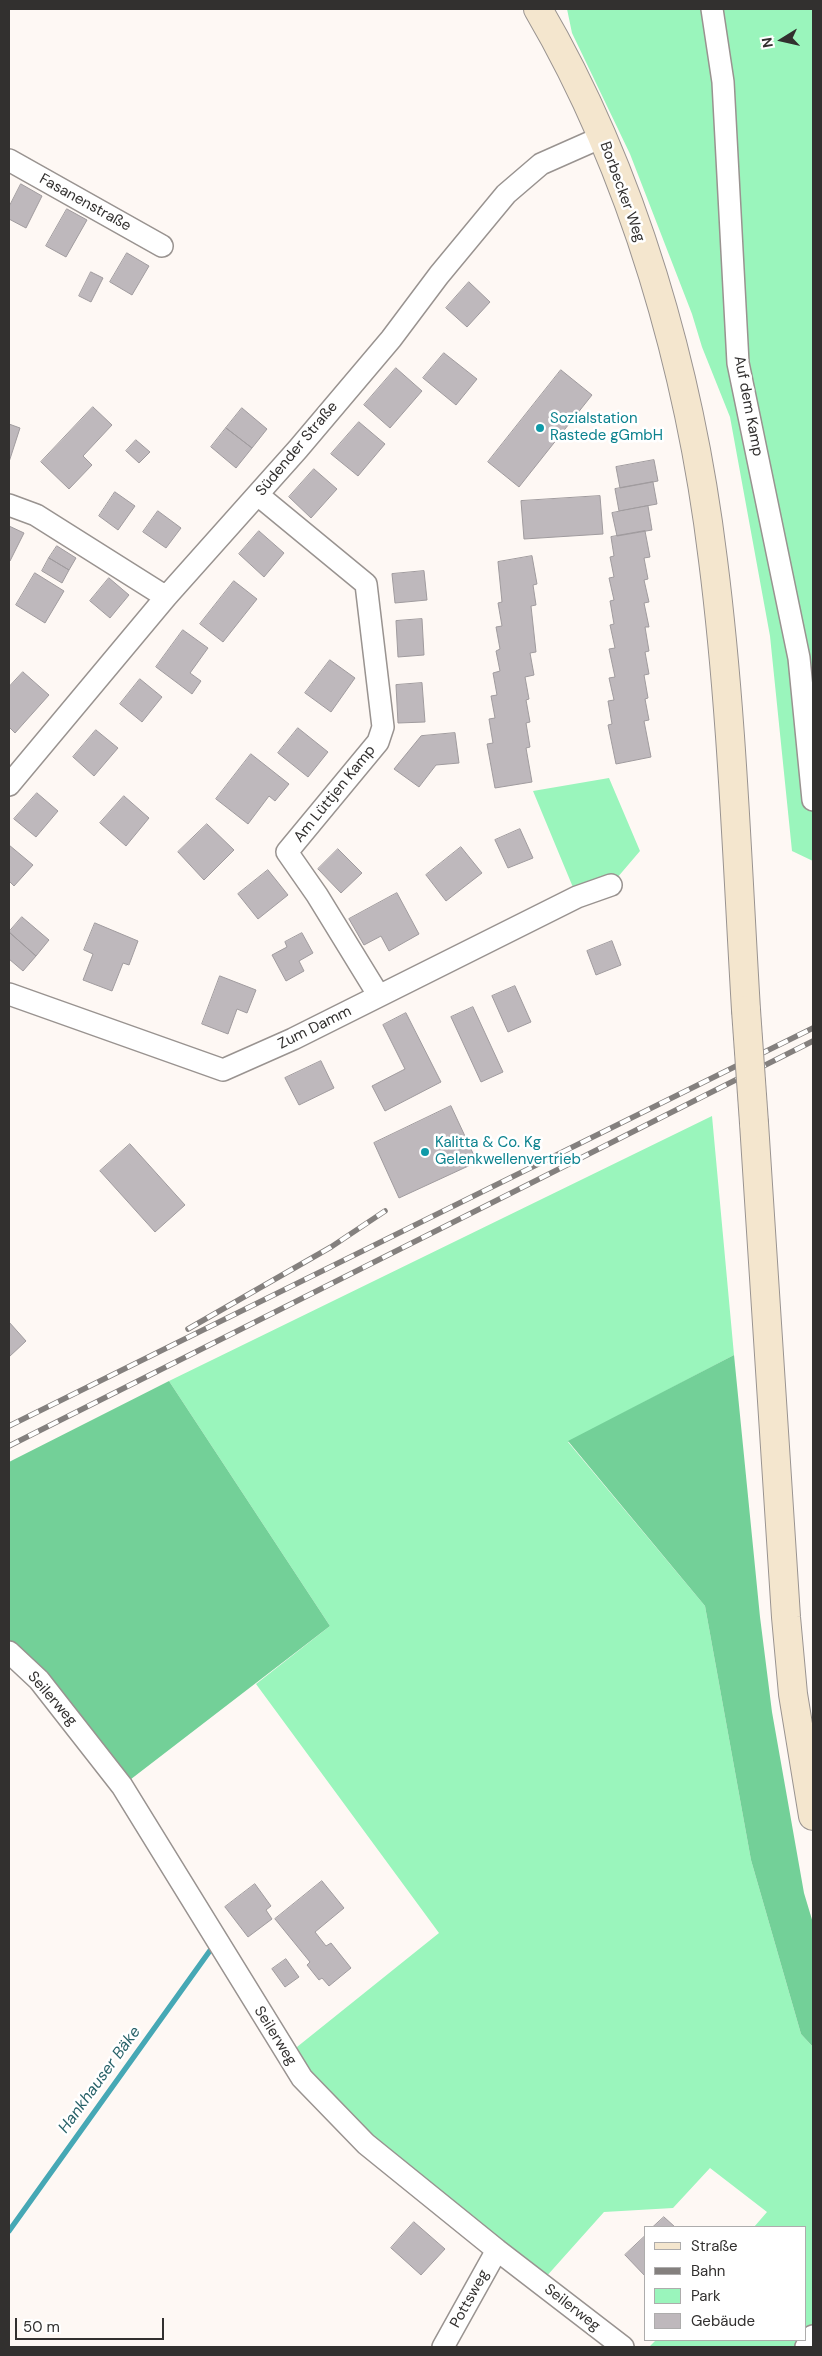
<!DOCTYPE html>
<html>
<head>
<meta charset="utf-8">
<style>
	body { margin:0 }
	#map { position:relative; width:822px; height:2356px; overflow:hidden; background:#fef8f4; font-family:"DM Sans",sans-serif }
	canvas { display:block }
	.frame { position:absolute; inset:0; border:10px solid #32302f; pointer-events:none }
	.legend { position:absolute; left:644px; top:2226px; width:162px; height:115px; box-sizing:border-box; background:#fff; border:1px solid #adacac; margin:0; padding:6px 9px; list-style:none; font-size:15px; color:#32302f }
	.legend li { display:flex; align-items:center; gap:10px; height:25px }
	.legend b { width:25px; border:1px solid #adacac }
	.north { position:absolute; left:757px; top:15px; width:50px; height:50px; -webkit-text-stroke:4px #fff; paint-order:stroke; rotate:260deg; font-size:14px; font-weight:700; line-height:20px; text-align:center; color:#32302f }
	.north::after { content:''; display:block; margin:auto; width:18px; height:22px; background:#32302f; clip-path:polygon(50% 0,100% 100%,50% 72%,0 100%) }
	.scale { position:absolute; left:15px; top:2318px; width:149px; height:22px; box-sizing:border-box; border:2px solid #32302f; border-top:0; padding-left:6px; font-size:15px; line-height:18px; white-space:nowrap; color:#32302f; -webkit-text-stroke:4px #fff; paint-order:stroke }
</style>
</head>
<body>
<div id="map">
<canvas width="822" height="2356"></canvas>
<div class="frame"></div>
<ul class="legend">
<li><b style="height:6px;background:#f4e6ce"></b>Straße</li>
<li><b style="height:6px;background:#84807e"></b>Bahn</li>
<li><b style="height:14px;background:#9af5bc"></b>Park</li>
<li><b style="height:14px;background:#beb8bc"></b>Gebäude</li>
</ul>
<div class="north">N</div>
<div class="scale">50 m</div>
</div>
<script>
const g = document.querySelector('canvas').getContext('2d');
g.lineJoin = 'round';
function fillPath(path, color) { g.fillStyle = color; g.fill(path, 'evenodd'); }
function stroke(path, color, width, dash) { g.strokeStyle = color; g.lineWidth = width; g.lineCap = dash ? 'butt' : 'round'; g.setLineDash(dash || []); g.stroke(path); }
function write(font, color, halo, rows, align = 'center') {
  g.font = font + ' "DM Sans",sans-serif'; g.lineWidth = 5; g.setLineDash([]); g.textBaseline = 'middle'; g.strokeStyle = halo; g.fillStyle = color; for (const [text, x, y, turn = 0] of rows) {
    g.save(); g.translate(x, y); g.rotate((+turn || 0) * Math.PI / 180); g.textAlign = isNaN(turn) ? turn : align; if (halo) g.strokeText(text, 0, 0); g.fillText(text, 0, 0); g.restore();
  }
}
const green = new Path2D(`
	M567,9h246v852l-21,-10 -22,-215 -40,-219 -28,-70 -10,-33 -62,-160 -58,-121z
	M609,778l31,73 -29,34 -34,12 -44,-106z
	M712,1116l22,239 -166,87 137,164 46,254 50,174 12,13v278l-7,11v-109h-52l13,-15 -57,-44 -37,40 -69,4 -59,66 -179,-134 -79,-89 152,-122 -183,-249 74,-58 -161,-245z
	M656,2340h148l-5,7h-150z`);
const forest = new Path2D(`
	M734,1355l26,262 12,95 32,181 9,30v124l-12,-13 -50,-174 -46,-254 -137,-165z
	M169,1381l161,245 -208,160 -113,-135v-189z`);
const stream = new Path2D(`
	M9,2231l205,-286`);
const building = new Path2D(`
	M21,184l21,12 -16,32 -17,-9v-12z
	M67,209l20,11 -21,37 -20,-11z
	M127,253l22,13 -17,29 -22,-13z
	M91,272l12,6 -12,24 -12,-6z
	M469,282l21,20 -23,25 -21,-19z
	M444,353l33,26 -21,26 -33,-27z
	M396,368l26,23 -32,37 -26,-23z
	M561,370l31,25 -73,92 -31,-25z
	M93,407l19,18 -29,31 9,9 -23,24 -28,-27z
	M242,408l25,21 -15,19 -26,-20z
	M359,422l26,22 -27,32 -27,-22z
	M9,424l11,4 -11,34z
	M226,428l26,20 -16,20 -25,-21z
	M136,440l14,12 -11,11 -13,-12z
	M654,460l4,21 -38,7 -4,-21z
	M314,469l23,20 -26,29 -22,-21z
	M653,482l4,22 -38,7 -4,-22z
	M115,492l20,14 -17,24 -19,-14z
	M600,496l3,38 -79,5 -3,-38z
	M648,506l4,24 -35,6 -5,-23z
	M158,511l23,17 -15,20 -23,-16z
	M9,526l15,7 -14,28 -1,-1z
	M259,531l25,22 -20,24 -25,-23z
	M645,531l5,26 -6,1 4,21 -4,1 5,22 -5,1 5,24h-4l4,24 -4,1 4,22 -5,1 4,23 -3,1 4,21 -5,1 7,36 -35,7 -8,-39 4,-1 -4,-23 6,-1 -5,-22 6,-1 -6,-28 6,-1 -5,-23 4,-1 -4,-23 4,-1 -5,-22 5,-1 -4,-20 4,-1 -3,-19z
	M57,546l19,12 -7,12 -20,-12z
	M532,556l5,28 -4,1 3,20 -5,1 5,46 -6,1 4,22 -9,2 4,22 -3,1 4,22 -4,1 4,24 -4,1 6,34 -37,6 -8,-44 6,-1 -4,-24 6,-1 -4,-22 6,-1 -4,-22 7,-2 -4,-20 4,-2 -4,-22 6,-1 -4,-23 4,-1 -4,-40z
	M49,558l20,12 -7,13 -20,-12z
	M424,571l3,29 -32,3 -3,-29z
	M35,573l29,18 -19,32 -29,-18z
	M109,578l20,17 -19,23 -20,-17z
	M234,581l23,18 -34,43 -23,-18z
	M422,619l2,36 -26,2 -2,-36z
	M183,630l25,18 -18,25 11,8 -9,13 -36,-27z
	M330,660l25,18 -24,34 -26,-19z
	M23,672l26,23 -34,38 -6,-6v-40z
	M140,679l22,18 -20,25 -22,-18z
	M422,683l3,39 -27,1 -2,-38z
	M298,728l30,24 -20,25 -30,-24z
	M96,730l22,18 -24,28 -21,-19z
	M455,733l4,30 -23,2 -17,22 -25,-18 27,-33z
	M251,754l38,30 -14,17 -6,-5 -21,28 -32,-25z
	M37,793l21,18 -22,26 -22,-18z
	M124,796l25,22 -23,28 -26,-23z
	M207,824l27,26 -30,30 -26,-28z
	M520,829l13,29 -25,10 -13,-28z
	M9,845l24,20 -19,21 -5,-5z
	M461,847l21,26 -36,28 -20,-26z
	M338,849l24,24 -21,20 -23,-24z
	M268,870l20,25 -30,24 -20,-25z
	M397,893l22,41 -30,17 -8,-15 -17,9 -15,-26z
	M22,917l27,23 -13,16 -27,-24z
	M95,923l43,18 -9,24 -6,-2 -11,28 -29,-11 10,-26 -9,-4z
	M9,932l27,24 -13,15 -14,-12z
	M302,933l11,20 -14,8 5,10 -18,10 -14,-26 15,-8 -2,-5z
	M612,941l9,24 -25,10 -9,-24z
	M220,976l36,14 -9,23 -10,-4 -9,25 -26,-10z
	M515,986l16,36 -23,10 -16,-36z
	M473,1007l30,65 -22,10 -30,-65z
	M406,1013l35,69 -56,29 -13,-25 33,-17 -22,-44z
	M321,1061l13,27 -35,17 -14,-27z
	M451,1106l26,56 -78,36 -25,-55z
	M130,1144l55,61 -30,27 -55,-61z
	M9,1322l17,19 -17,16z
	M322,1881l22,27 -29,24 11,14 5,-3 20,25 -22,18 -7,-8 -3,2 -12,-15 3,-3 -35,-43z
	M255,1884l16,22 -5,4 6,9 -24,18 -23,-30z
	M286,1959l13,18 -14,10 -13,-18z
	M664,2217l11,10h-22z
	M414,2222l31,27 -24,26 -30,-27z
	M646,2235v42l-21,-22z`);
const street = new Path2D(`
	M712,9l11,73 15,281 61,295 14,142
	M9,160l153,86
	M258,495l108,89 17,143 -5,15 -91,110 30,43 62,101
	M9,505l27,10 130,82
	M9,785l157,-188 132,-148 93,-110 48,-64 67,-81 35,-30 61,-27
	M9,994l214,76 70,-31 284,-142 34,-12
	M9,1652l30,28 83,106 180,292 64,66 131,106 126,97
	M443,2347l54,-97
	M806,2347l7,-11`);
const secondary = new Path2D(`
	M538,9c96,164 152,362 175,551 19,149 24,300 33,450
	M754,1123l32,494 7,77 20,122`);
const rail = new Path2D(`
	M188,1329l143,-82 54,-36
	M9,1426l804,-398
	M9,1446l804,-405`);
const secondaryBridge = new Path2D(`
	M746,1010l8,113`);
const markers = [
	[540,428,5,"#0f9aa8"],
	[425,1152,5,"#0f9aa8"]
];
const streetNames = [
	["Borbecker Weg",622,192,70],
	["Fasanenstraße",85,203,29],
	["Auf dem Kamp",748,406,79],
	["Südender Straße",297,449,-50],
	["Am Lüttjen Kamp",335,794,-51],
	["Zum Damm",315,1028,-26],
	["Seilerweg",52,1699,49],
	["Seilerweg",275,2036,58],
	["Pottsweg",470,2299,-61],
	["Seilerweg",572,2308,38]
];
const cultureNames = [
	["Sozialstation",550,419],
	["Rastede gGmbH",550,436],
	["Kalitta & Co. Kg",435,1143],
	["Gelenkwellenvertrieb",435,1160]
];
const waterNames = [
	["Hankhauser Bäke",100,2080,-54]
];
fillPath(green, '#9af5bc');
fillPath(forest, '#73d098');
stroke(stream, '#46a8b5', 5.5);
fillPath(building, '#beb8bc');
stroke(building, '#a09b9e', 1);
stroke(street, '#999390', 24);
stroke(secondary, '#999390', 30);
stroke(street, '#fff', 21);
stroke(secondary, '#f4e6ce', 28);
stroke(rail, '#84807e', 5.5);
stroke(rail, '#fff', 4, [11]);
stroke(secondaryBridge, '#999390', 30, []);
stroke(secondaryBridge, '#f4e6ce', 28);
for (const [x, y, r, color] of markers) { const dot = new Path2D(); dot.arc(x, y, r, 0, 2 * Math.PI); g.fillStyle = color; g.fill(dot); stroke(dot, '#fff', 2); }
write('15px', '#32302f', '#fff', streetNames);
write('15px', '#0d838f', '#fff', cultureNames, 'left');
write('italic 16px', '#286269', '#fff', waterNames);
</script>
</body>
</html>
